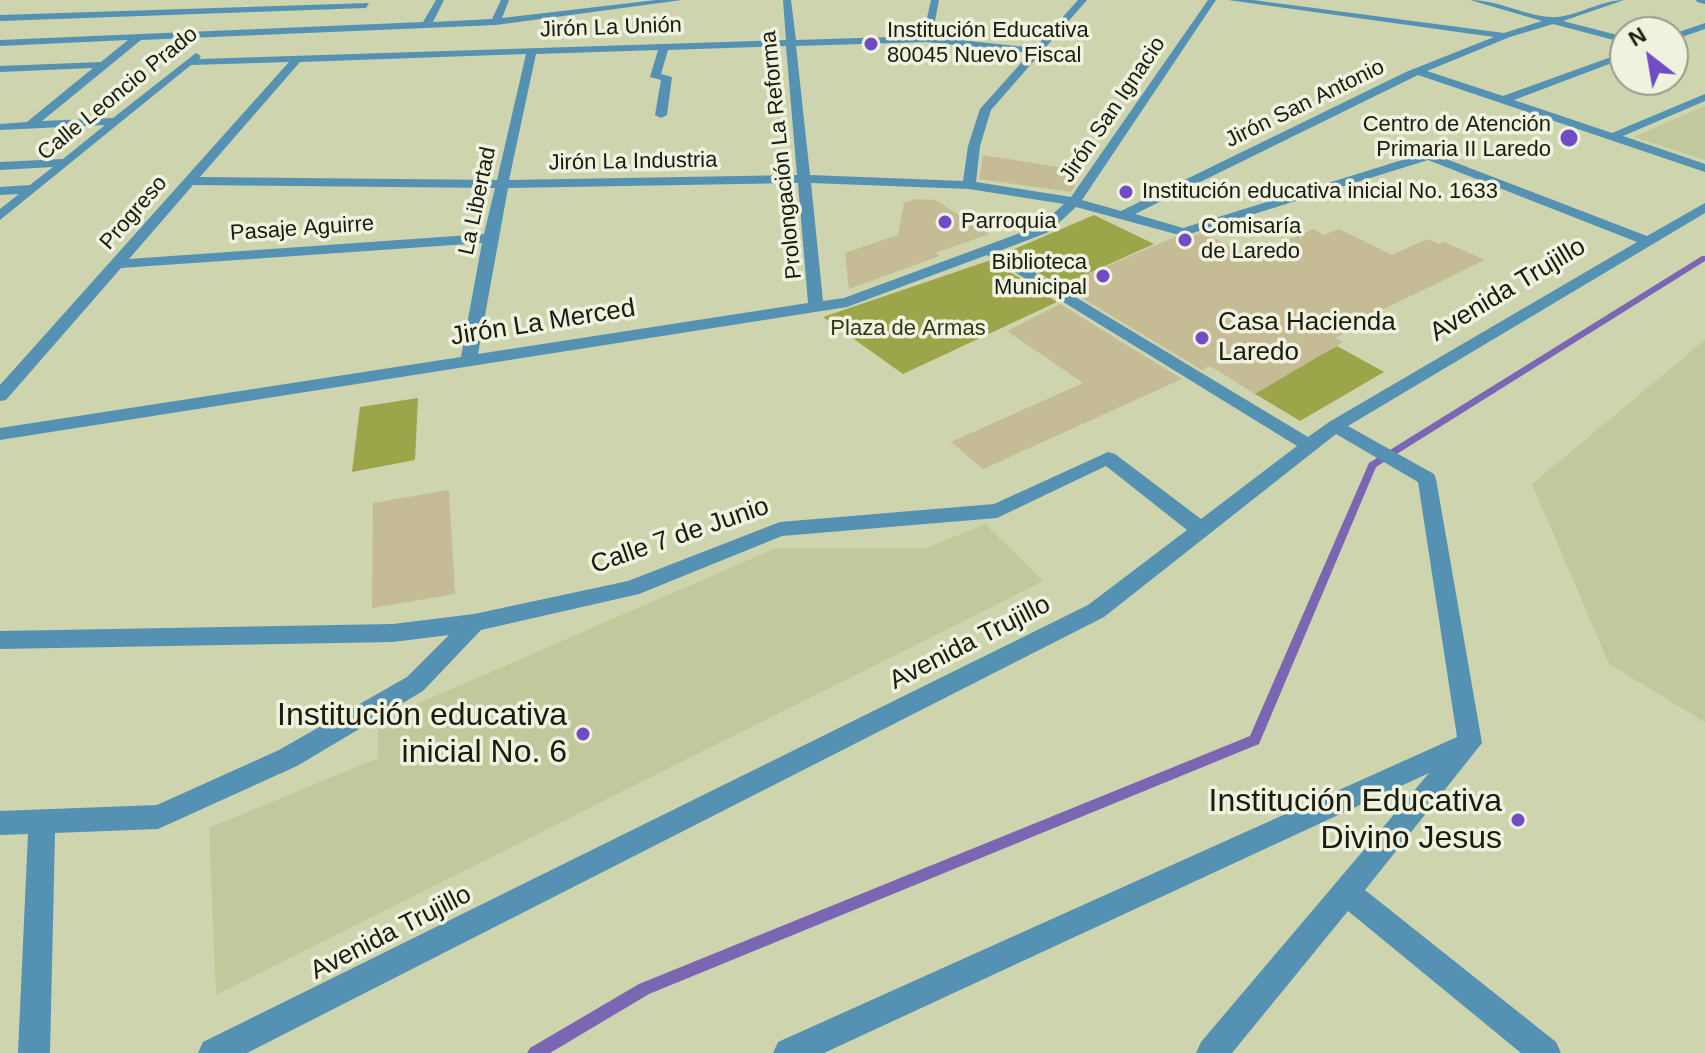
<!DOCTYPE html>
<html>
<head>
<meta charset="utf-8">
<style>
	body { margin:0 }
	#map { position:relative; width:1705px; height:1053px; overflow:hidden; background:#ced4ad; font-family:Helvetica,sans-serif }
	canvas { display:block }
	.north { position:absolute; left:1609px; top:16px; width:80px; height:80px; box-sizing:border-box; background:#eff2df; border:2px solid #9a9c8b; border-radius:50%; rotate:329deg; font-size:22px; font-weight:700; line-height:32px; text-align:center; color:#1a1c0e }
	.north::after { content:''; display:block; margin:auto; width:28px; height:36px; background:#734bc4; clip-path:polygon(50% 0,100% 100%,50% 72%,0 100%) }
</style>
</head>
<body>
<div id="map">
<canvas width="1705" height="1053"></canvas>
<div class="north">N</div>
</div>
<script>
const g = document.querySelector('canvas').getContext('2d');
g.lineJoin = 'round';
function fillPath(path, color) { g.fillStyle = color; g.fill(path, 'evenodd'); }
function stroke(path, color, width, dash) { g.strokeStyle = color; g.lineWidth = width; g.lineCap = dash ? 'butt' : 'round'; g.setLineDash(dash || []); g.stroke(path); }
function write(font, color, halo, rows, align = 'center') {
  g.font = font + ' Helvetica,sans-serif'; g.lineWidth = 7; g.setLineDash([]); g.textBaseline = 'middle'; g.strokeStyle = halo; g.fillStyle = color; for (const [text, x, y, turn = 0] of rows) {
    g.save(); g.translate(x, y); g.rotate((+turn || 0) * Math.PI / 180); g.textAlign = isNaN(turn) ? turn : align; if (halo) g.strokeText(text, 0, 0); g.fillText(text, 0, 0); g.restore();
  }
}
const built = new Path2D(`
	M1705,106v54l-71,-23z
	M1705,340v382l-96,-58 -77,-180z
	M985,524l58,57 -827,414 -7,-167 169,-70v-37l398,-173h151z`);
const green = new Path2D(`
	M1094,215l60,29 -94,42 -55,-33z
	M991,260l66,42 -154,72 -80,-57z
	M1337,346l47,26 -84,49 -48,-29z
	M418,398l-3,62 -63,12 8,-65z`);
const stream = new Path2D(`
	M1702,256h3v5l-329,206 -117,277 -610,250 -99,59h-23l3,-5 109,-64 611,-248 119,-273z`);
const building = new Path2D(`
	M983,155l94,15 -3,17 -3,5 -92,-13z
	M915,199l20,1 54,34 -53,19 4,3 -91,33 -4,-36 53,-18 6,-32z
	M1313,229l11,6 15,-6 53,26 35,-16 12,5 5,-2 41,18 -124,60 5,3 -31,15 8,4 -88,52 -45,-28 -8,4 -125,-75 8,-4 -15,-9 105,-45 9,2 20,-6 45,23z
	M1060,304l122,75 -199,90 -32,-27 132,-59 -76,-52z
	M449,490l6,104 -83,14 1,-105z`);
const minor = new Path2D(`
	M436,0h8l-11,22 59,-3 9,-19h8l-7,18 154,-18h26l-186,25 -355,15 -99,81 71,-3 83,-65 5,3 -2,3 587,-19 -3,-40h8l5,40 127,-4 8,-36h8l-7,37 103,11 43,-48h9l-96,110 -11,36 -4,36 95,15 137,-197h8l-134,200 39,11 285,-139 88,-35 -266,-37h25l251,33 38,-12 -72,-21c28,0 53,15 80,17 22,2 50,-17 74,-17l-61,21 62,16v6l-72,-19 -43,13 -83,34 76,25 122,-44v6l-111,42 98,33 93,-39v7l-82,35 82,28v8l-287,-97 -283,139 48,14 245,-76 219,84 58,-33v10l-357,213 86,48 2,5 46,264 -117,147 191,152 5,11h-40l-173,-142 -116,142h-36l5,-11 228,-269 -605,280h-51l5,-11 679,-305 -39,-255 -82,-48 -232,183 -857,436h-49l5,-11 885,-437 99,-75 -81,-64 -109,52 -215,18 -143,58 -158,36 -58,61 -126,75 -139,63 -103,4 -5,220h-32l10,-219 -28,1v-24l157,-6 122,-55 128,-73 42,-42 -56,7 -393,7v-18l393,-7 81,-10 154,-33 152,-59 214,-18 114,-52 7,2 86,65 96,-73 -310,-191 -140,52 -847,133v-12l461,-71 21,-114 -361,25 -115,132 -6,1v-16l289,-323 -98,3 -191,155v-11l19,-15 -19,1v-8l30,-2 23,-18 -53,3v-8l63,-3 42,-34 -105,5v-6l27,-2 66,-54 -93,4v-6l101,-4 27,-22 -128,6v-6l423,-18zM927,42l103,11 -50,56 -12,37 -5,35 -153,-6 -14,-129zM786,46l11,129 -288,5 27,-126 122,-4 -8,27 11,3 -6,35 6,3 6,-3 5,-38 -11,-3 7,-24zM526,54l-29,126 -297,-3 100,-115zM1428,160l209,82 -308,180 -21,15 -309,-186 50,-19 27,-25 107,29zM798,183l10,120 -330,51 30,-166zM811,183l158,6 95,15 -25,22 -195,72 -21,3zM193,185l302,3 -11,46 -355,25z
	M1696,0h9v4l-8,-2z
	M369,3l-3,5 -366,13v-6z
	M1705,23v6l-32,11v-6z`);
const markers = [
	[871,44,8,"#734bc4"],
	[1569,138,10,"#734bc4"],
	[1126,192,8,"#734bc4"],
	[945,222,8,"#734bc4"],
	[1185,240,8,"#734bc4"],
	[1103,276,8,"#734bc4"],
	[1202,338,8,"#734bc4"],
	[583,734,8,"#734bc4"],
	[1518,820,8,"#734bc4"]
];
const farStreetnames = [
	["Jirón La Unión",611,28,-2],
	["Calle Leoncio Prado",118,94,-39],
	["Jirón San Antonio",1305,104,-26],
	["Jirón San Ignacio",1113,110,-56],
	["Prolongación La Reforma",782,155,-96],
	["Jirón La Industria",633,162,-1],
	["La Libertad",478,201,-78],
	["Progreso",134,213,-49],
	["Pasaje Aguirre",302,229,-4]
];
const farPoinames = [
	["Institución Educativa",887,31],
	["80045 Nuevo Fiscal",887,56],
	["Centro de Atención",1551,125,"right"],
	["Primaria II Laredo",1551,150,"right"],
	["Institución educativa inicial No. 1633",1142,192],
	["Parroquia",961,222],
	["Comisaría",1201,227],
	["de Laredo",1201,252],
	["Biblioteca",1087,263,"right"],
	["Municipal",1087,288,"right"]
];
const farParknames = [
	["Plaza de Armas",908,329]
];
const streetNames = [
	["Avenida Trujillo",1508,290,-31],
	["Jirón La Merced",543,323,-9],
	["Calle 7 de Junio",680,536,-19],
	["Avenida Trujillo",970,643,-27],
	["Avenida Trujillo",391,933,-27]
];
const poiNames = [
	["Casa Hacienda",1218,323],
	["Laredo",1218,353]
];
const nearPoinames = [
	["Institución educativa",567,716],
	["inicial No. 6",567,753],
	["Institución Educativa",1502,802],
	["Divino Jesus",1502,839]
];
fillPath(built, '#c2c89b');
fillPath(green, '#9ca549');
fillPath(stream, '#7a66b2');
fillPath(building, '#c5bb95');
fillPath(minor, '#5591b2');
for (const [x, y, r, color] of markers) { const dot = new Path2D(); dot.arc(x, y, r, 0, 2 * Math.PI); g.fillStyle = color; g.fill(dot); stroke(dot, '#eff2df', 3); }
write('22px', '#1a1c0e', '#eff2df', farStreetnames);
write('22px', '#1a1c0e', '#eff2df', farPoinames, 'left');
write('22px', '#343710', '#eff2df', farParknames);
write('26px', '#1a1c0e', '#eff2df', streetNames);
write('26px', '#1a1c0e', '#eff2df', poiNames, 'left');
write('32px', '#1a1c0e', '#eff2df', nearPoinames, 'right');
</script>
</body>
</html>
